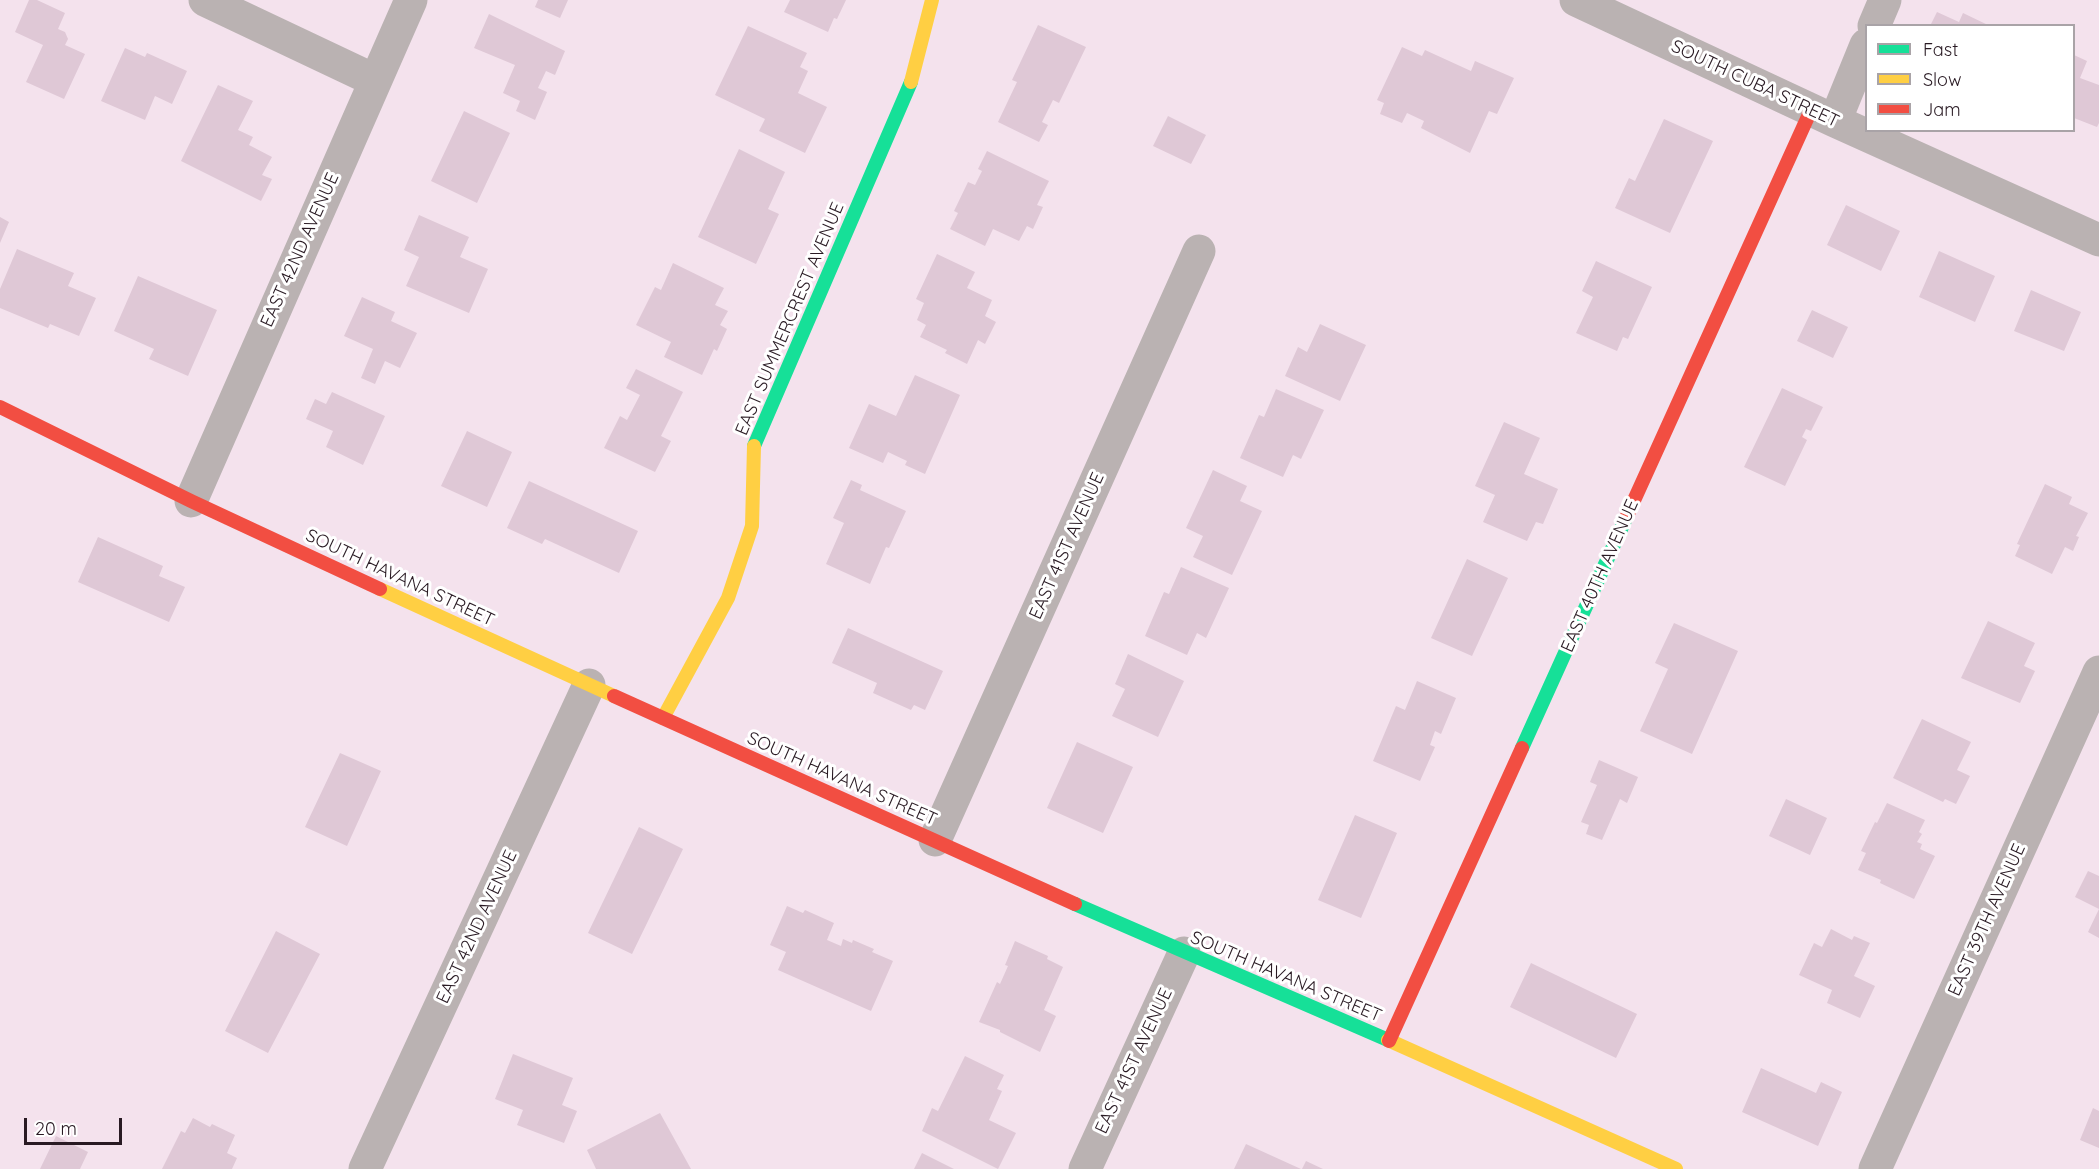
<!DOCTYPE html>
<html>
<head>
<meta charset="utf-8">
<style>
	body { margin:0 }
	#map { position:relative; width:2099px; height:1169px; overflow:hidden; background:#f4e2ed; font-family:Quicksand,sans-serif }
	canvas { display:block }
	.legend { position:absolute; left:1865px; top:24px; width:210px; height:108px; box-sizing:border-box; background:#fff; border:2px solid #a9a3a7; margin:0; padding:8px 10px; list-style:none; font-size:18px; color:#291a23 }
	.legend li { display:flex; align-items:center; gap:12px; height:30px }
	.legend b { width:30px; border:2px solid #a9a3a7 }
	.scale { position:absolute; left:24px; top:1118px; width:98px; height:27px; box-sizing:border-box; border:3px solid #291a23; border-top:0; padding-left:8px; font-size:18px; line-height:21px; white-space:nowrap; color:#291a23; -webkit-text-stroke:4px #fff; paint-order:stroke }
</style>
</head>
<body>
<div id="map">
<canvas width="2099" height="1169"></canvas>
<ul class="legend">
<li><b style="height:8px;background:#16e098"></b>Fast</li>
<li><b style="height:8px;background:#ffcf43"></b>Slow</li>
<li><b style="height:8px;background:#f24e42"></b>Jam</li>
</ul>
<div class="scale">20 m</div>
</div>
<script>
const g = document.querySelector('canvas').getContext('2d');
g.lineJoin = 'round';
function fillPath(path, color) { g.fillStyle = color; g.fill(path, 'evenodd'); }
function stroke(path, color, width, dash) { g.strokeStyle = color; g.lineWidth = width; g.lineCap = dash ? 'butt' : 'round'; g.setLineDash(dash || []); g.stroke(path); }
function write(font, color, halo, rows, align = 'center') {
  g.font = font + ' Quicksand,sans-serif'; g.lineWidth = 6; g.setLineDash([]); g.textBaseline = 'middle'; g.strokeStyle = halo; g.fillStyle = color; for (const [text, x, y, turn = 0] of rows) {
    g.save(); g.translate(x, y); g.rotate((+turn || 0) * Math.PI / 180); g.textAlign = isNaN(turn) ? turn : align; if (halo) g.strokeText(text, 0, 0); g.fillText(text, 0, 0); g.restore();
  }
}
const building = new Path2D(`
	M29,0h8l28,13 -7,16 7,3 3,7 -3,6 20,9 -21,45 -38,-17 17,-37 -28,-13z
	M538,0h30l-8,18 -25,-11z
	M790,0h56l-9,19 -3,-1 -6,14 -44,-20z
	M1937,12l22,10 4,-9 27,13h-60z
	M489,14l76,37 -10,24 -9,-4 -8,17 9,4 -12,28 -19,-9 4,-10 -17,-8 12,-28 -41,-17z
	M1038,25l48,22 -27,56 -6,-3 -11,22 6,3 -9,17 -41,-20 19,-40 -5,-2z
	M748,26l59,27 -7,14 8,4 -10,22 29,14 -22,46 -46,-22 6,-12 -50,-24z
	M1402,47l20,9 3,-6 46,21 4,-10 39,17 -17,36 -8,-3 -19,42 -49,-25 3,-7 -17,-8 -5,10 -22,-9 4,-11 -7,-3z
	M125,48l20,9 2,-4 40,18 -15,33 -17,-8 -10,24 -44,-19z
	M2074,55l13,6 -7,17 19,7v38l-2,4 -23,-9z
	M218,85l35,16 -15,29 15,7 -4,8 23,12 -10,18 10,4 -11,22 -80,-40z
	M464,111l46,22 -33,70 -46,-22z
	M1168,116l38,19 -15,29 -38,-18z
	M1664,119l49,22 -43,92 -55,-25 14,-30 6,3z
	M739,149l46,23 -17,37 11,5 -23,50 -58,-27z
	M987,151l62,30 -12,24 6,2 -10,22 -6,-3 -8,15 -26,-12 -8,17 -35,-17 8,-16 -4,-2 14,-29 7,3 7,-14 -4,-2z
	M1846,205l54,26 -19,40 -54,-26z
	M419,215l50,22 -9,20 28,12 -19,44 -63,-27 13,-29 -15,-7z
	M0,217l9,5 -9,21z
	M17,249l57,24 -6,13 28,12 -17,38 -29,-12 -2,4 -48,-20v-19z
	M1939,251l56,25 -20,46 -56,-25z
	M937,254l38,18 -8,16 25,12 -7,16 11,6 -11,22 -7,-4 -11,24 -22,-11 2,-3 -27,-13 6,-12 -9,-5 7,-17 -8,-4z
	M1596,261l56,26 -24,52 -5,-2 -6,14 -41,-18 17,-36 -11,-6z
	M673,263l51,25 -9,17 13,6 -8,14 7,4 -10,22 -3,-2 -12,26 -38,-18 7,-15 -35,-17 19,-38 6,3z
	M138,276l79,34 -29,66 -39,-17 5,-10 -40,-18z
	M2031,290l50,22 -17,39 -50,-20z
	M362,297l33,15 -4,9 26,12 -17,35 -15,-7 -10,23 -14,-6 12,-29 -29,-13z
	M1812,310l36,17 -15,31 -36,-17z
	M1320,324l46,21 -26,56 -55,-25 13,-29 9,5z
	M636,369l47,23 -22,44 10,5 -16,31 -51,-24 16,-32 7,4 13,-25 -14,-7z
	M915,375l45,20 -35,79 -20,-9 2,-4 -19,-9 -5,11 -34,-15 20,-44 27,12z
	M1782,388l41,19 -12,24 -5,-2 -4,8 5,3 -22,46 -41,-19z
	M1276,389l48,21 -23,49 -8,-4 -10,22 -43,-19 19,-43 5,2z
	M332,392l53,24 -22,49 -37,-18 7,-16 -27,-12 9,-20 11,5z
	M1504,422l36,16 -16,36 34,15 -15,35 -7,-2 -9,19 -44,-19 12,-27 -20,-9z
	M467,431l45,21 -25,55 -46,-21z
	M1213,470l34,16 -7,15 22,10 -30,64 -39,-18 10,-21 -17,-8z
	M851,480l11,5 -2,5 46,21 -17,37 -3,-1 -16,37 -44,-20 18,-41 -11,-5z
	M529,481l109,50 -19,42 -74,-34 -3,5 -35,-16z
	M2045,484l27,13 -3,7 19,9 -12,23 3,1 -6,14 -8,-4 -13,27 -37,-18 5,-11 -3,-1z
	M98,537l65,29 -4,10 26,11 -16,35 -91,-40z
	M1467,559l41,19 -36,78 -41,-18z
	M1181,567l48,21 -23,50 -9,-5 -10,22 -42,-19 19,-44 5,2z
	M1988,621l47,22 -11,23 11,5 -15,32 -59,-25z
	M1674,623l64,28 -46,103 -52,-23 28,-62 -13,-6z
	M848,628l95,43 -18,39 -11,-5 -3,5 -38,-17 4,-10 -45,-20z
	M1128,654l56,27 -26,56 -46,-21 13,-27 -10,-5z
	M1417,681l39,17 -15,36 -6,-3 -5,14 5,2 -15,34 -47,-20 23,-55 9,4z
	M1922,719l49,23 -14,28 13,6 -14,28 -11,-5 -2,3 -50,-24z
	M1077,742l56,25 -30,66 -56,-25z
	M340,753l41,18 -34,75 -42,-19z
	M1599,760l39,17 -11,26 -7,-4 -18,41 -16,-6 3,-9 -8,-3 16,-37 -7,-3z
	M1786,799l41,19 -17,37 -41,-19z
	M1887,803l38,17 -6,12 3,2 -5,8 5,2 -2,5 15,7 -21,43 -34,-16 1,-3 -23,-10 8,-17 -5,-2 14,-29 2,1z
	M1355,815l42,18 -36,85 -43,-18z
	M639,827l44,22 -51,105 -44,-21z
	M2088,871l11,5v62l-11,-6 11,-23 -24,-12z
	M787,906l16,7 2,-3 29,13 -7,17 14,6 2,-7 9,4 1,-3 21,9 -2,3 21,9 -22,50 -93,-41 8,-18 -16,-7z
	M1831,929l21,11 2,-4 16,7 -16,33 21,10 -15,32 -33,-15 5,-13 -33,-15 15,-32 8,4z
	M276,931l44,23 -52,99 -43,-22z
	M1015,941l33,15 -1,3 16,8 -19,43 12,6 -16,36 -40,-20v-2l-21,-8 18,-40 3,2 8,-18 -3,-1z
	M1531,963l106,51 -21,44 -106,-51z
	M513,1054l60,24 -11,27 15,6 -13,32 -47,-18 6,-15 -28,-11z
	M965,1056l39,19 -7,14 5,2 -13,29 27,13 -18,36 -76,-38 10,-23 6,3z
	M1761,1068l55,25 5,-11 21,10 -24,54 -76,-34z
	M2093,1108l6,3v37l-19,-8z
	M660,1113l31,56h-95l-9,-19z
	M193,1118l17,9 2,-3 23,11 -8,18 10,5 -5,11h-70l19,-38 4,2z
	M56,1136l32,16 -8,17h-40z
	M1246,1144l55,25h-67z
	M922,1153l32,16h-40z
	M1306,1161l17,8h-21z`);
const street = new Path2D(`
	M205,0l169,80
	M1576,0l259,121 264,119
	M1874,26l11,-26
	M1835,121l31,-76
	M191,501l220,-501
	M935,840l264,-589
	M365,1169l224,-484
	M1085,1169l99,-216
	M1875,1169l224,-497`);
const fast = new Path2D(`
	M754,446l157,-364
	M1522,748l104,-230
	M1075,904l313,136`);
const slow = new Path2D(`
	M911,82l21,-82
	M380,589l234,107
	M663,718l65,-120 24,-72 2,-80
	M1388,1040l288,129`);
const jam = new Path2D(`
	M0,407l191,94 189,88
	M1626,518l185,-408
	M614,696l461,208
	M1389,1041l133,-293`);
const streetNames = [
	["SOUTH CUBA STREET",1755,84,25],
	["EAST 42ND AVENUE",300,250,-66],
	["EAST SUMMERCREST AVENUE",790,319,-67],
	["EAST 41ST AVENUE",1067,546,-66],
	["EAST 40TH AVENUE",1600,576,-66],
	["SOUTH HAVANA STREET",400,578,25],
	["SOUTH HAVANA STREET",842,779,24],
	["EAST 39TH AVENUE",1987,920,-66],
	["EAST 42ND AVENUE",477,927,-65],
	["SOUTH HAVANA STREET",1286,977,23],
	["EAST 41ST AVENUE",1134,1061,-65]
];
fillPath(building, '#dfc8d6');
stroke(street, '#bab2b2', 33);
stroke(fast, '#16e098', 14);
stroke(slow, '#ffcf43', 14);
stroke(jam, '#f24e42', 14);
write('18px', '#291a23', '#fff', streetNames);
</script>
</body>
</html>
